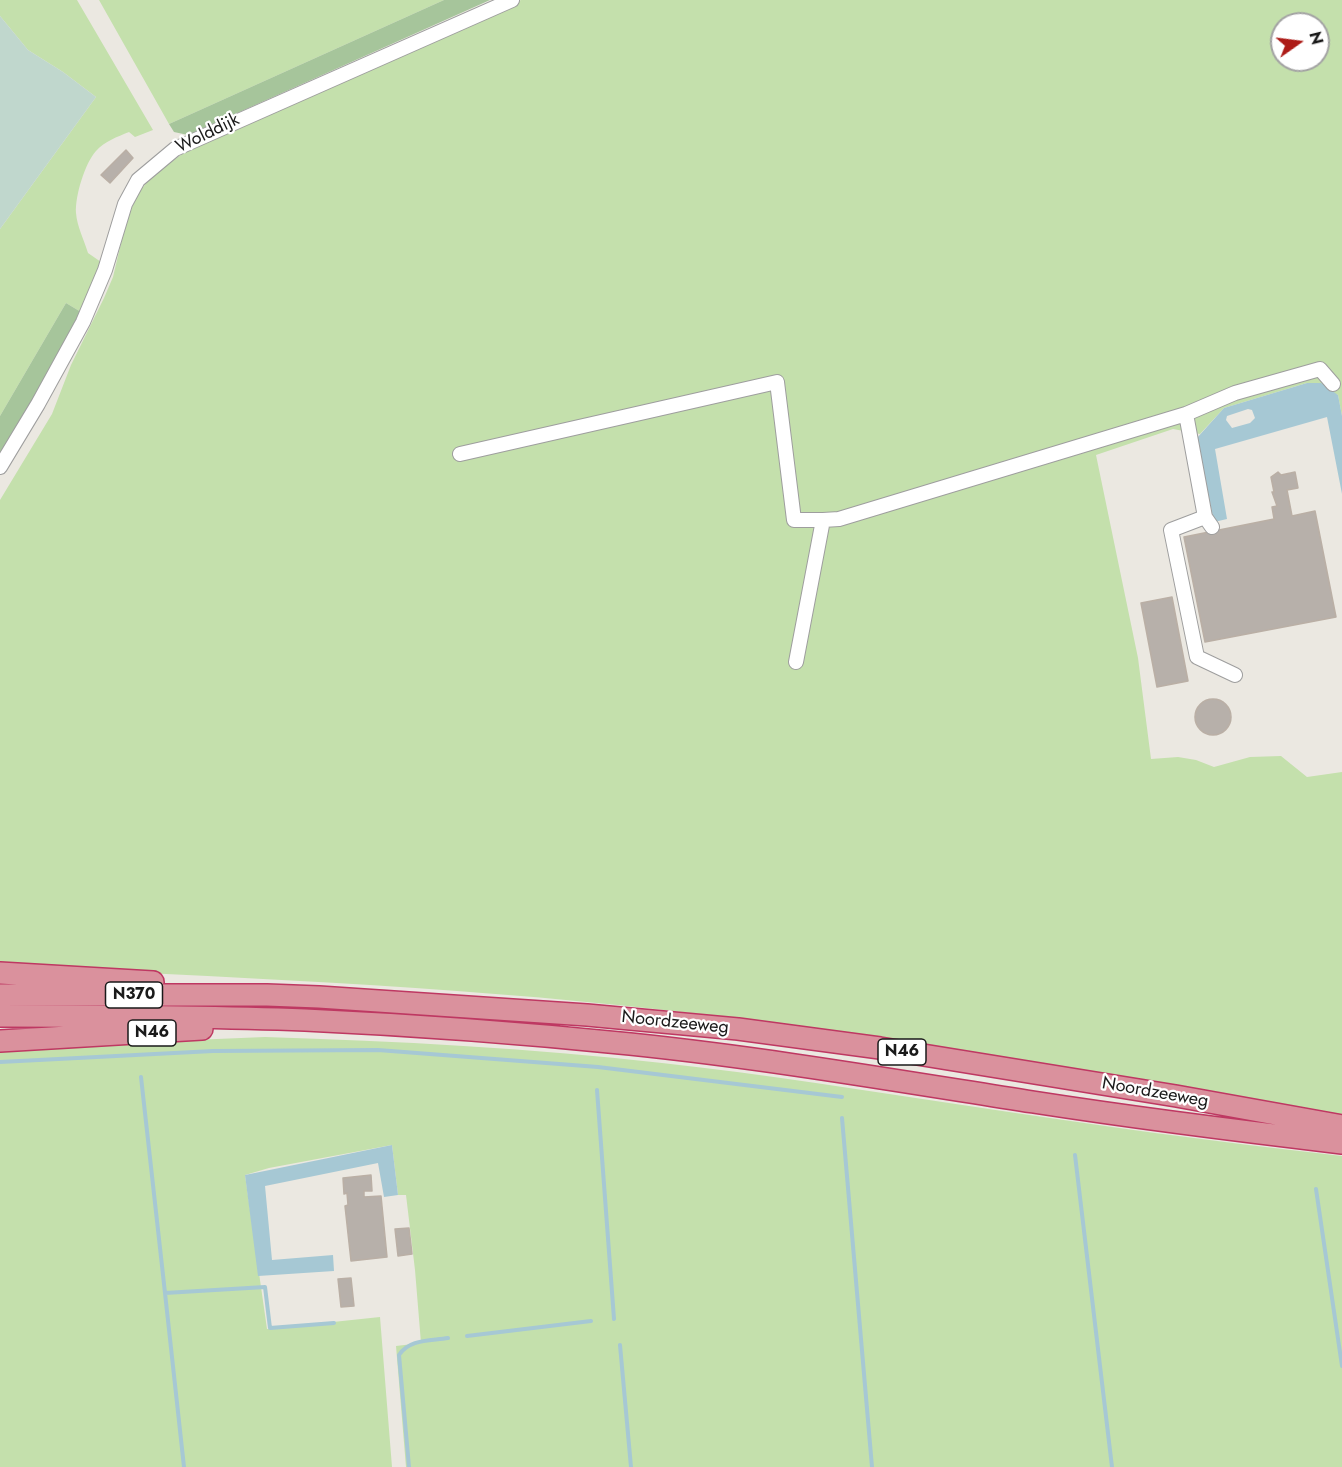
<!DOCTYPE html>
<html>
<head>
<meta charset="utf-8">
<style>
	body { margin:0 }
	#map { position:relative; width:1342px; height:1467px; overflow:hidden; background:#ebe8e1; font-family:Jost,sans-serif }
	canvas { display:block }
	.north { position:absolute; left:1270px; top:12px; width:60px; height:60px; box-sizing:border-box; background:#fff; border:2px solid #a3a3a3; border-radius:50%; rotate:76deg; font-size:16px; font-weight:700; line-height:24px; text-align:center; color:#1a1a1a }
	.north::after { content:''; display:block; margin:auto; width:21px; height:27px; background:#ad1c18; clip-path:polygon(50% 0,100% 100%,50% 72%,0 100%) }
</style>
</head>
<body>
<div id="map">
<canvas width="1342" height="1467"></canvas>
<div class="north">N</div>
</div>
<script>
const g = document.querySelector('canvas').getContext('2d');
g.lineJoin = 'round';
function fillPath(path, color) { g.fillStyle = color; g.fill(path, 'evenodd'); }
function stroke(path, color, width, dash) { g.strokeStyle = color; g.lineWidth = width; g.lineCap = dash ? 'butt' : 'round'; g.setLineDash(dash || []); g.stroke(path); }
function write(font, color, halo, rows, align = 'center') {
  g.font = font + ' Jost,sans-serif'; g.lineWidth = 4.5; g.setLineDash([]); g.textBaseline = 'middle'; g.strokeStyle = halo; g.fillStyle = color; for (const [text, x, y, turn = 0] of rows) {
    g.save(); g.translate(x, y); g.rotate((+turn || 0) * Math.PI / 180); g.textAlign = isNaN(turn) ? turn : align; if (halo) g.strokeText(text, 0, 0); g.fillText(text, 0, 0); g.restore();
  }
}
const grass = new Path2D(`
	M0,0h77l76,130 -18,7 -6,-5c-12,5 -24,9 -33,19 -11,12 -21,45 -20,62 1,13 8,27 12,40l13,9 -4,17 -16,33 -15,-9 -66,113v-187l96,-132 -33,-25 -35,-22 -28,-34z
	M99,0h345l-275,124z
	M521,0h821v416l-4,-21 -31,-12 -83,25 -24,26 -27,-5 -77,26 42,203 13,101 27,-2 18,3 18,7 36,-10 31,-1 26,21 35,-5v344c-225,-40 -450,-81 -678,-106 -220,-25 -443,-33 -664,-44v-466l52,-86 19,-49 33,-67 9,-21 13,-55 12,-29 15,-18 39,-28zM1282,24h36v36h-36z
	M265,1037c132,4 265,11 397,26 103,11 205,28 307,43 124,19 248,36 373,50v311h-936l-10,-121 25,-3 -6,-73 -9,-75h-8l-6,-50 -123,23 -24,7 22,154 113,-12 12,150h-392v-419z`);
const forest = new Path2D(`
	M444,0h46l-302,135 -14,-3 -5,-8z
	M66,303l15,9 -22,43 -59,102v-41z`);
const wetland = new Path2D(`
	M0,16l28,34 35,22 33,25 -96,132z`);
const water = new Path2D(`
	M1307,383h14l17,12 4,21v78l-15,-77 -112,32 12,70 -13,3 -17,-84 27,-30zM1248,409l4,1 3,8 -5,5 -18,5 -6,-8 1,-4z
	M392,1145l6,50 -14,2 -6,-34 -113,23 7,74 61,-5 1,16 -76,5 -13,-101z`);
const stream = new Path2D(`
	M0,1062l213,-11 165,-1 220,17 244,30
	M141,1077l24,216
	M597,1090l17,229
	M842,1118l30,349
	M1075,1155l37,312
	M1316,1189l26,177
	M467,1336l124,-15
	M620,1345l11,122
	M184,1467l-19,-174 100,-6 5,41 64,-5
	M409,1467l-10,-112c10,-16 31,-14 49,-17`);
const building = new Path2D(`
	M126,150l7,8 -23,25 -9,-8z
	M1278,472l3,3 14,-3 3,16 -11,2 5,26 23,-5 21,106 -131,25 -21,-105 90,-18 -2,-12 5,-1 -5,-14h2l-3,-15z
	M1172,597l16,84 -31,6 -16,-84z
	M1195 717a18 18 0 1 1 36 0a18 18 0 1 1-36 0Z
	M371,1175l1,16h-8v6l17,-1 6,61 -36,4 -6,-55 3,-1 -1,-12 -3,1 -1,-16z
	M409,1228l3,26 -14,2 -3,-27z
	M351,1278l3,28 -13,1 -3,-28z`);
const minor = new Path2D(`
	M1186,414l49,-21 85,-24 13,15
	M460,454l317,-72 17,138h29
	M0,467l38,-63 45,-82 22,-52 20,-66 13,-24 37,-31 337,-149
	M1205,517l-34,13 26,127 38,18
	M796,662l27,-142 16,-1 347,-105 19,103 7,10`);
const highway = new Path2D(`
	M0,973l153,9
	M0,995h267l52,2 268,18 151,14 142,19 296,48 166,30
	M0,1016c102,0 204,0 305,4 109,5 217,13 325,24 135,14 269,37 403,58 103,16 206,29 309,41
	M0,1041l202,-12`);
const shields = [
	[134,995,57],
	[152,1033,48],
	[902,1052,48]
];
const shieldNames = [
	["N370",134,995],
	["N46",152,1033],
	["N46",902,1052]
];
const streetNames = [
	["Wolddijk",208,134,-26],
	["Noordzeeweg",675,1023,6],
	["Noordzeeweg",1155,1093,10]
];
fillPath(grass, '#c4e0ac');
fillPath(forest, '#a6c59b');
fillPath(wetland, '#c0d7cd');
fillPath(water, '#a6c8d4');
stroke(stream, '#a6c8d4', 4);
fillPath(building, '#b7b0aa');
stroke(building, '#baafa5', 1.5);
stroke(minor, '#9e9e9e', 16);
stroke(highway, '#be3862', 24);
stroke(minor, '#fff', 14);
stroke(highway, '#da919d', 21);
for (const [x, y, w] of shields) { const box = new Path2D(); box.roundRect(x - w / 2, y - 13, w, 26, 4.5); g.fillStyle = '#fff'; g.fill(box); stroke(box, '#1a1a1a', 1.5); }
write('bold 16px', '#1a1a1a', null, shieldNames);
write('18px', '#1a1a1a', '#fff', streetNames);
</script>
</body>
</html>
